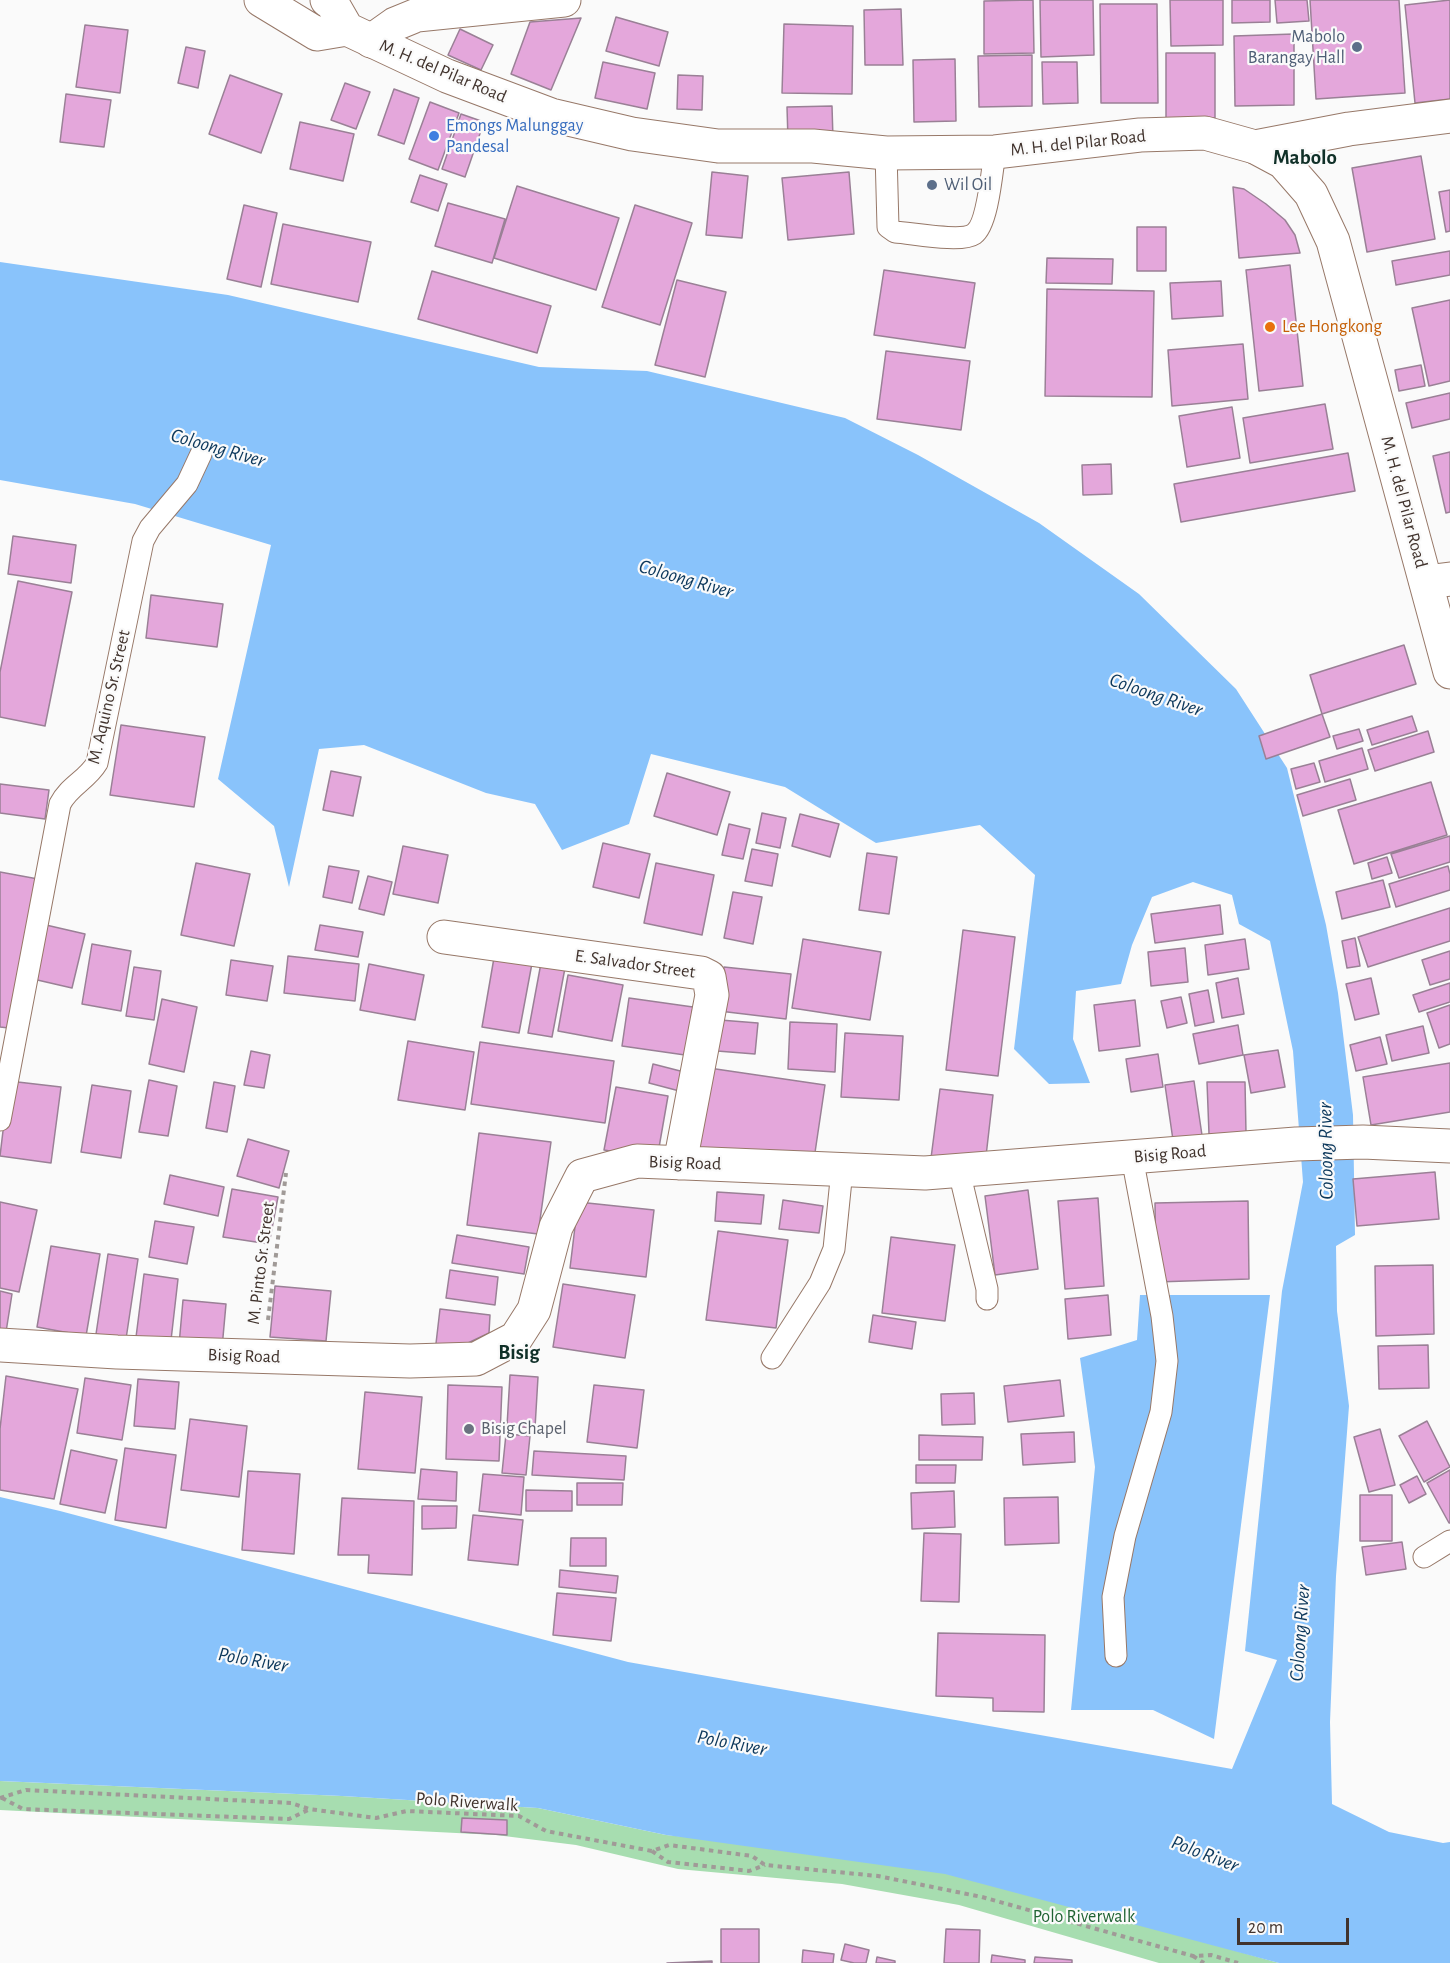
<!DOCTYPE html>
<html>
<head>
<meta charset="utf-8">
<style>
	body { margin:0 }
	#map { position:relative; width:1450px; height:1963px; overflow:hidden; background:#fafafa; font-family:"Alegreya Sans",sans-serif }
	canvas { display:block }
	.scale { position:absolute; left:1237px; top:1918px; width:112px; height:27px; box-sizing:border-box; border:3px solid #41332d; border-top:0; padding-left:8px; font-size:18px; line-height:21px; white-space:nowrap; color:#41332d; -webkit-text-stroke:4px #fafafa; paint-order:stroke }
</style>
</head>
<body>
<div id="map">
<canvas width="1450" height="1963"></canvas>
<div class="scale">20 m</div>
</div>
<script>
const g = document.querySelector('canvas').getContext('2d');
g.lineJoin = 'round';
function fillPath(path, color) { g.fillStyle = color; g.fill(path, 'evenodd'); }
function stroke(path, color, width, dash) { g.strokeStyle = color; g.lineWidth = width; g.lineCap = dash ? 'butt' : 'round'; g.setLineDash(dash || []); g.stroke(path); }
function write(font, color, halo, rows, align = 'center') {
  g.font = font + ' "Alegreya Sans",sans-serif'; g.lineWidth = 4.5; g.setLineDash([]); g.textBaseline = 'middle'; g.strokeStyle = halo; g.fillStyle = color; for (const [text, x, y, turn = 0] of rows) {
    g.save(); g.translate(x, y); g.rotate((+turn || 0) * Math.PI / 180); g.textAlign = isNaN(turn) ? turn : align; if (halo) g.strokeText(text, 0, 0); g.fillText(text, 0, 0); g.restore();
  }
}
const green = new Path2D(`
	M0,1781l342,15 196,12 128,27 298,29 201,67 114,32h-120l-200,-58 -117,-21 -164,-15 -102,-24 -80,-10 -496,-25z`);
const water = new Path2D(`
	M0,262l228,33 311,72 108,4 198,47 73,37 121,68 100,71 97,95 51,79 39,157 12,68 15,122 2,120 -19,11 1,65 12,95 -13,170 -6,146 2,82 57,28 54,11 7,-1v121h-171l-334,-89 -279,-39 -128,-27 -196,-12 -342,-15v-284l60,14 568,151 604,107 45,-109 -32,-9 37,-360 21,-109 -10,-131 -23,-110 -31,-17 -7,-29 -39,-13 -41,15 -20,48 -11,39 -45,7 -3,48 17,44 -41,1 -35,-35 21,-174 -55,-50 -104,18 -91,-56 -134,-33 -22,70 -67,26 -27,-46 -49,-11 -122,-48 -45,4 -30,138 -15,-61 -56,-47 53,-234 -136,-41 -135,-24z
	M1140,1295h130l-56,444 -61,-29h-82l24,-243 -15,-109 57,-18z`);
const building = new Path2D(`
	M1033,0l1,53 -50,1v-53z
	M1040,0h53l1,55 -53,2z
	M1170,0h53v45l-52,1z
	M1232,0h38v22l-38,1z
	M1275,0h32l2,21 -32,2z
	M1310,0h89l6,93 -89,6z
	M1450,0v99l-35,4 -10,-98z
	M1100,4h57l1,99h-57z
	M901,9l2,56h-38l-1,-55z
	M616,17l52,15 -9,34 -53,-15z
	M581,18l-30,72 -40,-16 19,-52z
	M784,24l69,2 -1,68 -70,-1z
	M85,25l43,5 -8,63 -44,-6z
	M460,29l33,16 -12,25 -33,-15z
	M1294,34v71l-59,1 -1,-70z
	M186,47l19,4 -7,37 -20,-5z
	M1166,53h49v65h-49z
	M1032,55v51l-53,1 -1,-51z
	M955,59l1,62 -42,1 -1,-62z
	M603,62l52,11 -8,36 -52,-11z
	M1042,62h35l1,41 -35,1z
	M230,75l52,19 -21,59 -52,-19z
	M678,75l25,1 -1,34 -25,-1z
	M345,83l25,9 -14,37 -25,-9z
	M394,89l25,9 -15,46 -26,-9z
	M66,94l45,6 -7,47 -44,-5z
	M430,102l29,11 -21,57 -29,-11z
	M832,106l1,33 -45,1 -1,-33z
	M461,114l23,8 -19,55 -23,-8z
	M300,122l54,12 -11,47 -53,-12z
	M1421,156l14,83 -68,13 -15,-84z
	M712,172l36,4 -6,62 -36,-3z
	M849,172l5,62 -66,6 -6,-62z
	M420,175l27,9 -9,27 -27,-9z
	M517,186l102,32 -23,72 -102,-32z
	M1233,187l11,2 22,15 19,16 10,15 5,18 -61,5z
	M1450,190v41l-4,1 -7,-40z
	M448,203l57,16 -13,44 -57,-17z
	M244,205l33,8 -16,74 -34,-8z
	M635,205l57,18 -32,102 -58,-18z
	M283,224l88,18 -13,60 -87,-18z
	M1137,227h29v44h-29z
	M1450,251v24l-54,10 -4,-24z
	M1047,258l66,1 -1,25 -66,-1z
	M1290,265l13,121 -44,5 -13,-121z
	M884,270l91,13 -10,65 -91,-13z
	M432,271l119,35 -14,47 -119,-34z
	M677,280l49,12 -21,85 -50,-12z
	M1221,281l2,35 -51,3 -2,-36z
	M1047,289l107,2 -2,106 -107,-1z
	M1450,300v81l-21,5 -17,-78z
	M1243,344l5,55 -76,7 -4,-56z
	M886,351l84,10 -9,69 -84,-11z
	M1421,365l4,21 -26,5 -4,-21z
	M1450,393v26l-38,9 -6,-25z
	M1325,404l8,45 -83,14 -7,-45z
	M1232,407l8,51 -53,9 -8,-51z
	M1450,452v60l-4,1 -13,-57z
	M1348,453l7,38 -174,31 -7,-38z
	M1111,464l1,30 -29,1 -1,-30z
	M13,536l63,9 -5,38 -63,-9z
	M18,581l54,11 -27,134 -45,-9v-45z
	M151,595l72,9 -6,43 -71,-9z
	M1404,645l12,39 -94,30 -12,-39z
	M1322,714l8,23 -64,22 -7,-23z
	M1412,716l5,15 -45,14 -5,-15z
	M121,725l84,12 -11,70 -84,-12z
	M1359,729l4,12 -26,8 -4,-13z
	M1428,731l6,21 -59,19 -7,-21z
	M1362,748l6,21 -43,13 -6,-21z
	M1314,763l6,19 -24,7 -5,-20z
	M331,771l30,6 -8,39 -30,-6z
	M667,773l63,19 -13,43 -63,-19z
	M1350,779l6,21 -53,16 -6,-21z
	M1431,782l16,53 -93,29 -16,-54z
	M0,784l49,6 -4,29 -45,-6z
	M762,813l24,5 -6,30 -24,-5z
	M800,814l39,10 -9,33 -38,-11z
	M729,824l21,5 -7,30 -21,-4z
	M1450,836v26l-51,16 -8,-24z
	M603,843l47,11 -11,44 -46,-11z
	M403,846l45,9 -10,48 -45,-9z
	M752,849l26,5 -6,32 -27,-5z
	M867,853l30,4 -8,57 -30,-4z
	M1387,857l5,16 -20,6 -4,-16z
	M196,863l54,11 -16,72 -53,-11z
	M656,863l58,12 -12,60 -58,-12z
	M329,866l30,5 -7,32 -29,-6z
	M1448,866l2,8v16l-54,17 -7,-23z
	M0,872l38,7 -29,149 -9,-1z
	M368,876l24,6 -8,33 -25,-6z
	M1383,880l7,27 -48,12 -6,-27z
	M733,892l29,5 -9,47 -29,-6z
	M1220,905l3,29 -68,9 -4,-29z
	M1450,908v33l-82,26 -10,-30z
	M46,925l39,9 -13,54 -39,-9z
	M320,925l43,7 -5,25 -43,-7z
	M963,930l52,7 -17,139 -52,-6z
	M1355,938l5,28 -13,2 -5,-27z
	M803,939l78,13 -11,68 -78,-12z
	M1245,939l4,30 -41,6 -3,-30z
	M92,944l39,7 -10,60 -39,-7z
	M1185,948l3,34 -37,4 -3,-34z
	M1450,951v28l-20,6 -8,-25z
	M495,952l38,6 -14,75 -37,-6z
	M288,956l71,8 -4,37 -71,-8z
	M231,960l42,6 -6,35 -41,-6z
	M541,963l24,5 -13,69 -24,-4z
	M369,964l55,11 -9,45 -55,-10z
	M134,967l27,4 -7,49 -28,-4z
	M724,967l67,7 -5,45 -67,-8z
	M568,975l55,10 -11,56 -54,-10z
	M1238,978l6,36 -22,4 -6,-35z
	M1371,978l8,36 -24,6 -9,-36z
	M1450,983v19l-31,10 -6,-17z
	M1208,990l6,32 -19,4 -6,-32z
	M1181,997l6,26 -20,5 -6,-27z
	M629,998l64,9 -8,48 -63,-9z
	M162,999l35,8 -13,65 -35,-8z
	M1135,1000l5,46 -41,5 -5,-46z
	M1450,1005v39l-11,4 -12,-35z
	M720,1020l38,3 -3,31 -38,-3z
	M790,1022l47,2 -2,48 -47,-3z
	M1238,1025l5,30 -44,9 -6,-30z
	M1423,1026l6,27 -37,8 -6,-26z
	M845,1033l58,3 -4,64 -58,-3z
	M1380,1037l7,27 -31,7 -6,-26z
	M408,1041l66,11 -9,58 -67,-10z
	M480,1042l134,19 -9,62 -134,-19z
	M1278,1050l7,37 -34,6 -7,-38z
	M251,1051l19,4 -6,33 -20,-3z
	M1158,1054l5,33 -32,5 -5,-33z
	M1450,1063v49l-79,13 -8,-48z
	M653,1064l39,10 -5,19 -38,-10z
	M709,1068l116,17 -12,81 -116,-18z
	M149,1080l28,6 -9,50 -29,-4z
	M9,1081l52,6 -10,76 -51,-7z
	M1194,1081l9,61 -29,5 -9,-62z
	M214,1082l21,4 -8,46 -21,-4z
	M1207,1082h38l1,51 -37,1z
	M92,1085l39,6 -10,67 -40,-6z
	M616,1087l52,9 -11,63 -53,-9z
	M940,1089l53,6 -8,70 -54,-7z
	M479,1133l72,9 -13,92 -71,-9z
	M248,1139l41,12 -10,37 -42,-12z
	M1435,1172l4,47 -82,7 -4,-47z
	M170,1175l54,12 -6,29 -54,-12z
	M232,1189l46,8 -9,47 -46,-7z
	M1028,1190l10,79 -43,6 -10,-79z
	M717,1192l47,3 -3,29 -46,-3z
	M1098,1198l6,88 -39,3 -7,-88z
	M783,1200l40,6 -4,27 -40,-4z
	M1248,1201l1,78 -93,3 -1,-79z
	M0,1202l37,8 -18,82 -19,-4z
	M578,1202l76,8 -8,67 -76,-9z
	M155,1221l39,6 -7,37 -38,-7z
	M718,1231l70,9 -12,88 -70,-8z
	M457,1235l72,12 -5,27 -72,-11z
	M891,1237l64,8 -10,76 -63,-8z
	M51,1246l49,8 -14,82 -49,-9z
	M108,1254l30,5 -12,80 -30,-5z
	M1433,1265l1,69 -58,2 -1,-70z
	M450,1270l48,7 -3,28 -49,-7z
	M144,1274l34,5 -8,70 -35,-4z
	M563,1284l72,11 -10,63 -72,-11z
	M275,1286l56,5 -5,50 -56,-4z
	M0,1291l12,3 -6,38 -6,-1z
	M1108,1295l3,40 -43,4 -3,-40z
	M183,1300l43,4 -4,44 -43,-3z
	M440,1309l50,6 -1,18 -40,19h-14z
	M873,1315l43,7 -4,27 -43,-7z
	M1428,1345l1,43 -50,1 -1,-43z
	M510,1375l28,2 -3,51 -28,-2z
	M6,1376l72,13 -24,110 -54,-9v-61z
	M85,1378l46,7 -9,55 -45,-7z
	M138,1379l41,3 -4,47 -41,-3z
	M1060,1380l4,36 -56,6 -4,-36z
	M448,1385l54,2 -3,74 -53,-2z
	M594,1385l50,5 -7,58 -50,-6z
	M365,1392l57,5 -7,76 -57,-4z
	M974,1393l1,31 -33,1 -1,-31z
	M190,1419l57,7 -8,71 -58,-7z
	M1427,1421l23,46 -26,15 -25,-46z
	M1380,1429l15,56 -26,7 -15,-55z
	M1074,1432l1,30 -52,3 -2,-31z
	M506,1434l24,2 -4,39 -24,-2z
	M919,1435l64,2 -1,23h-63z
	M125,1448l51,7 -10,73 -51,-8z
	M71,1450l46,10 -12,53 -45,-9z
	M534,1451l92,5 -2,24 -92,-5z
	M916,1465h40l-1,18h-39z
	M421,1469l36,3 -1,29 -38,-2z
	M1450,1470v53h-1l-22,-40z
	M248,1471l52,3 -6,80 -52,-4z
	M483,1474l41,3 -3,38 -42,-4z
	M1417,1476l9,18 -17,9 -9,-18z
	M577,1483h46l-1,22h-45z
	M526,1490l46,1v20h-46z
	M954,1491l1,36 -43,2 -1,-36z
	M1360,1495h32v46h-32z
	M1058,1497l1,46 -54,2 -1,-47z
	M342,1498l72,3 -2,74 -44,-2 1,-18h-31z
	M422,1506h35l-1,22 -34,1z
	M473,1515l50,5 -5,45 -50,-5z
	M924,1533l37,1 -2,68 -38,-1z
	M571,1538h35v28h-36z
	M1402,1542l4,27 -40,6 -4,-28z
	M560,1570l58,6 -2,17 -57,-6z
	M557,1593l59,5 -5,43 -58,-6z
	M938,1633l107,2 -1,77 -51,-1v-13l-57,-2z
	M462,1818l45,2v15l-46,-3z
	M721,1929h38v34h-38z
	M946,1929l34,1 -1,33h-35z
	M845,1944l24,6 -3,13h-12l-13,-3z
	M803,1950l31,4 -1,9h-31z
	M992,1955l33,5v3h-34z
	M877,1957l18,4v2h-19z
	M1035,1957l37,3v3h-38z
	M712,1961v2h-45z`);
const path = new Path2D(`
	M268,1320l18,-147
	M0,1798l26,-8 265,13 18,6 67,9 31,-7 112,5 27,15 106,20 17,-6 83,11 13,9 113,11 104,21 211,59 18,-1 27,8
	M2,1798l21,11 266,10 19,-9
	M652,1851l16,11 81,9 16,-6
	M1193,1956l11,7`);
const service = new Path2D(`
	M886,153l2,74 7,5c17,1 66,11 79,2 14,-10 18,-64 21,-82
	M0,1120l60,-316c9,-18 27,-24 37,-41l46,-222 7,-13 37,-44 14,-30
	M959,1171l28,118v10
	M772,1358l48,-75 14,-34 8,-79
	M1424,1557l26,-16
	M1116,1656l-3,-59 12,-61 36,-124 6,-51 -5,-45 -30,-159`);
const minor = new Path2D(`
	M371,41l24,-17 22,-9 147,-15
	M1426,582l24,-3
	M444,937l257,36 8,4 3,18 -32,168
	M0,1345l117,7 293,9 66,-2 40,-21 18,-28 22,-83 26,-51 55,-15 288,12 371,-29 67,-2 87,4`);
const tertiary = new Path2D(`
	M1255,147l94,-18 101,-13`);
const secondary = new Path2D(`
	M261,0l56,34 30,-5
	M327,0l5,3 15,26 100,47 104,39 81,19 86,12h95l73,7 109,-1 145,-17 65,-2 50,14 28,15 28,32 22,47 117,431`);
const markers = [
	[1357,47,6,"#5c6f8a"],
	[434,136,6,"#3f7fe0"],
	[932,185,6,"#5c6f8a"],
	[1270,327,6,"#e8710a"],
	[469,1429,6,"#6b7280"]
];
const serviceNames = [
	["Mabolo",1345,37],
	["Barangay Hall",1345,58],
	["Wil Oil",944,185,"left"]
];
const streetNames = [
	["M. H. del Pilar Road",443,71,23],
	["M. H. del Pilar Road",1078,143,-6],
	["M. H. del Pilar Road",1404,502,75],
	["M. Aquino Sr. Street",109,697,-77],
	["E. Salvador Street",635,964,8],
	["Bisig Road",1170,1154,-5],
	["Bisig Road",685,1163,2],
	["M. Pinto Sr. Street",261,1263,-83],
	["Bisig Road",244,1356,2],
	["Polo Riverwalk",467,1802,4]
];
const shopNames = [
	["Emongs Malunggay",446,126],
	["Pandesal",446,147]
];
const foodNames = [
	["Lee Hongkong",1282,327]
];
const worshipNames = [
	["Bisig Chapel",481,1429]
];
const parkNames = [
	["Polo Riverwalk",1084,1917]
];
const waterNames = [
	["Coloong River",218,448,16],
	["Coloong River",686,579,16],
	["Coloong River",1156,695,19],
	["Coloong River",1326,1151,-91],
	["Coloong River",1300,1633,-86],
	["Polo River",253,1660,10],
	["Polo River",732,1743,11],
	["Polo River",1205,1854,21]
];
const quarterNames = [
	["Mabolo",1305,158],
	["Bisig",519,1353]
];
fillPath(green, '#a7ddb0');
fillPath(water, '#89c3fb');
fillPath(building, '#e4a7db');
stroke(building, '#9a8096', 1.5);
stroke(service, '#977868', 23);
stroke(minor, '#977868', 35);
stroke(tertiary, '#977868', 35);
stroke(secondary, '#977868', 35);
stroke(path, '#a09a97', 4, [4.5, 4.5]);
stroke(service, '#fff', 21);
stroke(minor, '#fff', 33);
stroke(tertiary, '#fff', 33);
stroke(secondary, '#fff', 33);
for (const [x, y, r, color] of markers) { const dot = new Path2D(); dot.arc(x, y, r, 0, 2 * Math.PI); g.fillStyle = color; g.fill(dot); stroke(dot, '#fafafa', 2); }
write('18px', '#4e5e75', '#fafafa', serviceNames, 'right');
write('18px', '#41332d', '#fafafa', streetNames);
write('18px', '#366cbe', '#fafafa', shopNames, 'left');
write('18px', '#c56008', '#fafafa', foodNames, 'left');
write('18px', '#5b616d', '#fafafa', worshipNames, 'left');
write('18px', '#1f6332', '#fafafa', parkNames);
write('italic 20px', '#0b375b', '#fafafa', waterNames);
write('bold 21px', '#103028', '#fafafa', quarterNames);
</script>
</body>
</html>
